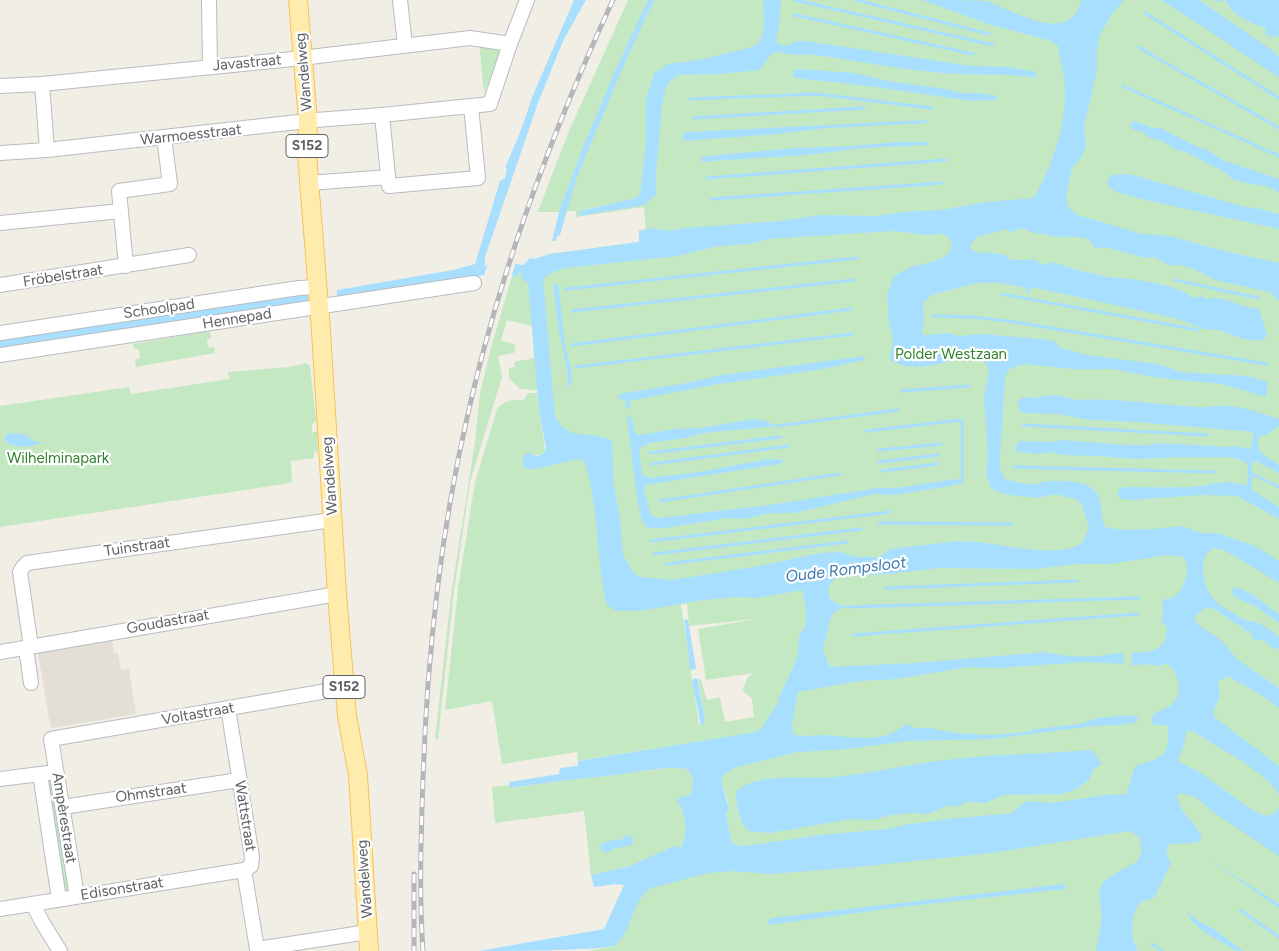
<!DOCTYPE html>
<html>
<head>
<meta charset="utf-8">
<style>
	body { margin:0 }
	canvas { display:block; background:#f1eee6 }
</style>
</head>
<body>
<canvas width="1279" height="951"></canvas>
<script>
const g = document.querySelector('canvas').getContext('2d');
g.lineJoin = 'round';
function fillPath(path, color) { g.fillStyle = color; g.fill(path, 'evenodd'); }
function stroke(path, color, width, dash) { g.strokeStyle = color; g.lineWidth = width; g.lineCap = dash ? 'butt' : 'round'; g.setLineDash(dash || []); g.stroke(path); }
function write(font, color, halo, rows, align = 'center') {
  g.font = font + ' Figtree,sans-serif'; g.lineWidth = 4.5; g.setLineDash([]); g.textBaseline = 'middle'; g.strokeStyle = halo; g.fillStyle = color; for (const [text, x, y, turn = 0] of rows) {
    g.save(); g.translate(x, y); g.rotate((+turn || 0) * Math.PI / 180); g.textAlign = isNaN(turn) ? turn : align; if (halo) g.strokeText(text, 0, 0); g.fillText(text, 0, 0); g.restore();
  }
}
const education = new Path2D(`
	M112,640l2,13h4l3,17 8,-1 7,45 -84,14 -2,-3 -12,-72z`);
const green = new Path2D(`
	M628,0h651v951h-691l26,-5 11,-13 16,-41 94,-47c-7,-8 -7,-21 -9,-32l3,-4 -2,-11 -20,-58 -129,21 -1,-9 -75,12 -10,-63 -47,9 13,-121 17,-107 22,-73c8,-9 15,-10 27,-9l4,-7h9l8,58 -3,4h-9l-10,9 3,5 36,-6 -25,-78v5l-17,-1 -11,-11v-10l6,-1 -1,-5 20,-4 -1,-38 -2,-5 1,11 -25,-6 -6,20 15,5 -2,8 -16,3 4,21 -32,105 -16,109 -16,148h-3l16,-144 24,-153 5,-49 12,-49 20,-68 5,1 2,-4h2v4h1l9,-19 4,1 15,-5 89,-12v-12l7,-1 -2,-22 -68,10v-6h-11l-5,-2 -1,3h-23l2,-1 31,-80zM600,206h40l-61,9v-4zM681,604h6l2,22 67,-7 -58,10 8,51 48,-7 -6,4 -6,13 10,9 2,18 -29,5 -5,-25 -13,3 -6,-20 -3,-1 7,39 -6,7z
	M479,43l22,8 -17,42z
	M210,331l1,7 -4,1 1,9 6,-1 1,6 -79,14 -1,-8 5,-1 -1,-9h-5l-1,-5z
	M307,363v2h3l6,56 -4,3v9l5,-2 1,22 -4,-3v8l-23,3 1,20 -1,2 -291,44v-121l129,-19 2,7 98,-15 -1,-7 60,-5z
	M678,767l10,2c6,10 6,15 2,26l-13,5c9,13 12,34 3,48l-53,19 -36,8 -7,-64 -89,12 -3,-36 17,-2 2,3 63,-9 36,-3 17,-4z
	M51,778l22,114 -12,1 -14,-114z`);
const water = new Path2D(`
	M574,0h12l-23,41 -25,62 -53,154v10l3,-3 8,3 4,-2 6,1 1,-2 6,2 1,-2 10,1 6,-7 4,1 16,-5 89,-12v-11l14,-3 15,3 17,-3 95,-7 40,-6 57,1 25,-4 39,-2 45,-8 48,-4c20,-36 35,-80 30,-122 -2,-10 -5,-20 -6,-30l-10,-6 -57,-15 -69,-25c13,0 55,0 65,1 20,7 63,33 83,18 6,-4 9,-12 12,-19h42l-14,17 -10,18 -3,14v21l-13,57 2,19 -4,11 -10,11 -6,29 3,11 9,7 64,19 28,2 50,14 59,13v38l-9,-9 -55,-12 -21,-11 -13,-4 -9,1 -19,-9 -7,1 -37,-10h-14c-3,-4 -4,-7 -8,-9 -11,-4 -24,-1 -36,-3 -6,-1 -9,-3 -15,-2l-4,-3 -3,1 -5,-4 -14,4 -4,-3 -21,6 -7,1 -8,9 1,4 11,5 6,-3 4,3 5,-1 10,3 2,3c9,2 17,0 27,1l4,4 6,1 3,-3c13,2 25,8 38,10 7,2 13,3 20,5 6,1 7,-1 15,2l4,-1c19,4 53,7 67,20l8,-2 4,3c18,-5 37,9 54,10l8,26 -3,4c-18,6 -33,-7 -51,-10 -5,0 -3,2 -8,0 -9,-2 -17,-7 -26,-10l-143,-31h-5l-2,6 -3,-1 1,-5 -26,-5h-23l-47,12 -8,8 1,17 -2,13 1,2 27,-2 8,3 23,-2 60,5 13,2 7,7 26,7 72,9 21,8 68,4 20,6 -2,15 -44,-13 -63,-6 -47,-9h-39l-49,-5 -15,5 -4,9 -5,79v12l5,10c9,3 20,5 30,5 5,0 10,-3 15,-3 13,-1 39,0 47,12 6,10 3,23 8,34l18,3 29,-1 29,-3 21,7h15l38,13 24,15v22l-55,-33 -10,-2c-10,5 -11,12 -11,22 1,22 13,35 32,44 4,3 9,6 14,7 4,1 3,-1 7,1 8,2 16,10 23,15v15l-1,-4h-6l-8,-8h-8l-4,-2 -2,-8 -5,2 -2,-5c-14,-4 -21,-18 -37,-20l-12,10 3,7 17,11 9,7 14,17 42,29v20l-15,-11 -36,-21 -10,6 2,15 -6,12v8l65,49v29c-10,-22 -64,-49 -85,-63l-7,-2 -4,18 -6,13 24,12 51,37 14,6 8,-3 5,-5v48l-66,-44 -17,-15 -16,-4 -3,3c4,20 18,24 25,42l-5,5 -28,1 -3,9 5,10 -16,34 -16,6c-8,15 -10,33 -1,48h-42l6,-33 -3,-26 4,-10 8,-6 27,-15 4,-11 -3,-13 -9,-6 -139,22 -143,15 -78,6 -38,-3 -23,2 -58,15c-20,13 -17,42 -36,57 -12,6 -114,6 -136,6l125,-22 20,-44 -8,-1 -22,3 -3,-12 36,-8 48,-21 5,2c9,-14 6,-35 -4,-49l14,-4c4,-11 4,-16 -2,-26 -27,-4 -54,4 -80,7 -33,3 -65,7 -97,12l-2,-3 1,-3 49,-8 1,-6 18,-2v-5l178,-29 6,-4 16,-26v-3l14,-29 6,-15 1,-19 7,-11v-16l-4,-19 -45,8 -19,-1 -34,3 -65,11h-23l-9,-6c-12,-47 -7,-98 -23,-144l-5,-2 -45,10h-8c-5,-5 -4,-10 -1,-15l7,-1 1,2 5,1 6,-3 2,-5 -7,-37 -11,-128 -6,-4 -1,-6h-2l-2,4 -13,-3 -1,2 -7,-1 -2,4 -10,-4 -147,24v-9l116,-20 22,-6 25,-83 5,-3 2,-9 -2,-1 16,-38 12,-35zM894,231l33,4 17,-1 5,4 3,6 -1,6 -7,7 -15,6 -16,3 -19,10 -7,19 2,28 4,15 -3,21c13,11 38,8 53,4 18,-5 27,-12 44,1l2,8 -5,24 4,60 -2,18 5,13 4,4 15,4 27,3 19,-4 22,6 4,5 7,23c-2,4 -4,10 -7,14 -15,17 -81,3 -102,0 -7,-1 -15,0 -23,-1l-66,8 -12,8h-23l-15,-5 -21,1 -61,13 -87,14 -33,-3 -6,-5 -10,-17 -3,-37 -6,-32 -2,-45c-21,-13 -42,4 -57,-25l-12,-137 10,-7 12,-4 113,-12 40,-10 33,-2 17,-5zM1168,555l15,2c8,10 3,28 -6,37 -3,4 -10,5 -15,6l1,13 -2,8 6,6c-1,26 -15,24 -36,26l1,13 14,-2 14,2 6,-3c2,2 5,3 6,5 7,9 10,28 1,35 -4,5 -12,7 -18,10l-3,5 1,7h15c2,30 -4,33 -33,41l-9,28 -21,1 -53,8 -26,-2 -14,12 -64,6 -44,6 -17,4 -66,6 -77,11 -9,-1 -4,-5 -5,-26 3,-5 -8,-29 4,-6 9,-6 64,-16 50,-3 59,-8 85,-2 102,-13 24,-1 15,-2 5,-3 -1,-4 -4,-1 -37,3 -16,6 -44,5 -9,3 -37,3 -35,-2 -26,-5h-15l-6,-4c-9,4 -15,10 -25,12 -21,5 -41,-1 -63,-1 -9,0 -17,3 -27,-1l-1,-10 6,-32 62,-11 37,-2 71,-12 29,1 89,-6 38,2 -2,-12c-26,6 -50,6 -76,0l-132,11 -84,4 -7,-17 6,-26 3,-9 7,-6 8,-2c-5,-2 -13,-4 -16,-8 -6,-7 -1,-19 7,-22l49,-3 52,-6 95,1 43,-5h33z
	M648,0h6l-31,67 -46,110 -17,58 -3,1 -1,5h-4l7,-29 23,-62 33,-79z
	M763,0h18l-2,27 -3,12 1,4 8,3 13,-5h8l165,25 37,1 28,5v6c-26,-5 -51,-2 -76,-4 -46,-2 -91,-11 -136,-18 -15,-2 -31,0 -46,-4l-6,1 -12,17 -42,4 -39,1 -9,6 -4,7 -4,17 -6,67v22l-10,10 -6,2 -61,10v-5l57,-13 4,-4 6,-50v-43l8,-28 14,-9 30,-4 51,-12 9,-4 4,-8 2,-12z
	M1161,0h38l74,51 6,6v20c-40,-25 -78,-53 -118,-77z
	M1214,0h65v38l-2,-3 -5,3 -7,-4 1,-6c-17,-6 -32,-11 -41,-28l-7,2z
	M797,69l57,4 33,8 52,7 23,5h16l18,3 1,4 -25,1 -104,-15 -64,-7 -9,-1 -2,-2v-5z
	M927,120l-1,3 -99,5 -49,6 -95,7v-7l5,-2z
	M1135,121l17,7h9l35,18 11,4 18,11 54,18v13l-13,-6 -21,-3 -13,-4 -6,-6 -38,-20 -13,-4 -12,-8 -13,-3 -8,-6 -10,-3 -2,-5z
	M897,142h31v3l-65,3 -55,7 -98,6 -6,2 -3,-3 1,-3 4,-1 91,-8 55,-2z
	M1129,174l116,33 12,1 22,6v15l-138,-30 -25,-7 -8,-6 -1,-4 4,-7z
	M553,283l5,1 1,5 6,56 7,30v5l-5,11 1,-16 -9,-44z
	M297,293l11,2v6l-10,3 -170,24 -128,20v-10z
	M864,356l1,4 -42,9 -104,15 -90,17 1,7 -4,1 -1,-9 -6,-1 -1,-4 7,-2 62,-10 35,-8z
	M1050,395l12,1 13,4c41,-2 81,4 122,7 9,1 18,-2 27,-1 19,0 37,7 55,13v7l-13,9 -7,1c-4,18 7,20 20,28v9l-23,-12 -4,3v26l27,17v12l-42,-23 -35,-1 -71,5 -9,-1 -5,-3 2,-7 6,-2c22,0 44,1 66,0 22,-1 33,-10 56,-1l1,-22 -7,-4 -11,-3h-44l-49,2 -38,-3 -36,-1 -12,-3 -10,2 -24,-2 -2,-4 4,-7 36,1 7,-2 67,5h18l13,-2 70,4 8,-1 9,3 4,-2 2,-13 2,-2 -119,-10 -46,-2 -32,-6 -37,-1 -4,-12 7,-4 9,1z
	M627,417h4l5,17 4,1 34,-6 26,-1 53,-9 10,1 14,6 -73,7 -19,5 -35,5 -11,5 3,27 8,3 49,-6 70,-13 16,1 -5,4 -135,21 -1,5 7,25 8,3 110,-13 109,-17h18l59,-9 7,1 1,3 -12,3 -57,9 -20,-1 -79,19h-25l-25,6 -17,-1 -63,10h-17l-6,-7 -5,-23z
	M8,433l16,1 8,6 10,3c-10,4 -33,7 -38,-5z
	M1233,587c19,3 31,18 46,27v9l-24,-17 -19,-8 -4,-5z
	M684,619l4,1 8,49 -4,1 -2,-2z
	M695,678l3,1v3l7,36 -1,5 -3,3 -9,-45z
	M1092,750l10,14 -8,5 -5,11 -12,9 -15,5 -59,1 -18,8 -17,-1 -12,5 -7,-2 -21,9 -13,-1 -25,2 -17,5 -22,-1 -81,14 -22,-2c-10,-12 -11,-24 -12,-39 20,-21 72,-12 99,-15 34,-4 68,-11 102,-16 51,-7 103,-7 155,-11z
	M625,835l4,1 4,3v6l-17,3 -11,5 -6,-6 2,-3c6,-3 13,-5 20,-4z
	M1207,858l72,46v4z
	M1064,884l2,5 -165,18 -132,18 -1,-3 3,-4z
	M1187,912l11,9 16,8 29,22h-7c-13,-9 -46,-24 -49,-39z`);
const pier = new Path2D(`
	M515,261h1l-5,17h-2l1,-3 -4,-1 -3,2 -7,-1 -2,4 -10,-4 4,-11 8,3 4,-2 6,1 1,-2 6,2z`);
const stream = new Path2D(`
	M795,0l198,45
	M856,0l133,34
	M1145,13l134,85
	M795,15l178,39
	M1138,47l141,81
	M1123,86l156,70
	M690,99l126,-5 116,14
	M693,118l171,-10
	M707,178l239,-18
	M711,199l231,-16
	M1175,280l83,18
	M566,289l291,-31
	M1002,294l196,36
	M572,311l282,-31
	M932,316l41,1 42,5 252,42
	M572,345l279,-36
	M576,367l277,-33
	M902,391l67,-5
	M1023,425l184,10
	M777,426l121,-16
	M866,431l95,-11 1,3v57
	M879,450l62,-6
	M650,453l130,-16
	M879,462l60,-7
	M652,464l137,-18
	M1014,467l200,5
	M882,471l56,-7
	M1252,474l27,13
	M660,501l180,-27
	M879,523l133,1
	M651,541l239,-29
	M654,554l207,-25
	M666,564l181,-22
	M885,588l192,-7
	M847,607l292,-9
	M853,635l285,-21
	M1240,910l39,27
	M1152,944l10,7`);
const minor = new Path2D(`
	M209,0l1,66
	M400,0l5,45
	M42,84l5,66
	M0,86l42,-2 251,-25 177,-21 40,6
	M382,115l7,71 89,-8 -7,-72
	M0,153l47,-3 269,-30 66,-5 108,-11 20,-60 17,-44
	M309,183l79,-6
	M0,223l121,-12
	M126,266l-7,-75 51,-7 -6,-47
	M0,285l189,-30
	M0,333l299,-45 18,-1
	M0,355l474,-72
	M31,647l-11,-75 3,-5 4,-4 305,-43
	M26,648l5,35
	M0,652l337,-58
	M40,774l19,125
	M0,779l48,-6
	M63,807l176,-27
	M244,870l13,79
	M77,896l-26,-157 293,-51
	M33,904l9,18 18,29
	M0,909l244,-39 7,-4 1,-9 -24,-149
	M257,949l111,-17`);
const major = new Path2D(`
	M298,0l10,121 -1,34 14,176 16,263 10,122 11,59 11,176`);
const rail = new Path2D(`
	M414,874v77
	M423,951c-4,-57 -2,-115 0,-172 4,-121 17,-243 44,-361 32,-144 84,-284 146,-418`);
const shields = [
	[307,146,42],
	[344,687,42]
];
const shieldNames = [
	["S152",307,146],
	["S152",344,687]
];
const streetNames = [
	["Javastraat",247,63,-5],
	["Wandelweg",304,72,-95],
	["Warmoesstraat",191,135,-6],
	["Fröbelstraat",63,276,-9],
	["Schoolpad",159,309,-8],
	["Hennepad",237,319,-9],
	["Wandelweg",330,476,-94],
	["Tuinstraat",137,547,-8],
	["Goudastraat",168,622,-10],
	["Voltastraat",198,714,-10],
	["Ohmstraat",151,793,-8],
	["Wattstraat",245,816,81],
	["Ampèrestraat",64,818,81],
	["Wandelweg",365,879,-94],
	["Edisonstraat",122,889,-9]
];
const parkNames = [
	["Polder Westzaan",951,355],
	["Wilhelminapark",58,459]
];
const waterNames = [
	["Oude Rompsloot",846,570,-7]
];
fillPath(education, '#e3dfd7');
fillPath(green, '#c4e9c2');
fillPath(water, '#a8dfff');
fillPath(pier, '#f1eee6');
stroke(stream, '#a8dfff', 3);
stroke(minor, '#b8bcc0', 16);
stroke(major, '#f8c058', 20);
stroke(minor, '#fff', 14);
stroke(major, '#ffecad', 18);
stroke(rail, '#b5b6b7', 5);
stroke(rail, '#fff', 3, [9]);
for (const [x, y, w] of shields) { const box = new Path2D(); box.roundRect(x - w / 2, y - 11.5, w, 23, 4); g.fillStyle = '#fff'; g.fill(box); stroke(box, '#5e6267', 1); }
write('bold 14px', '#5e6267', null, shieldNames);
write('15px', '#5e6267', '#fff', streetNames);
write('15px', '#328330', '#fff', parkNames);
write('italic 16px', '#3c7bae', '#fff', waterNames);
</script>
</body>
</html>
